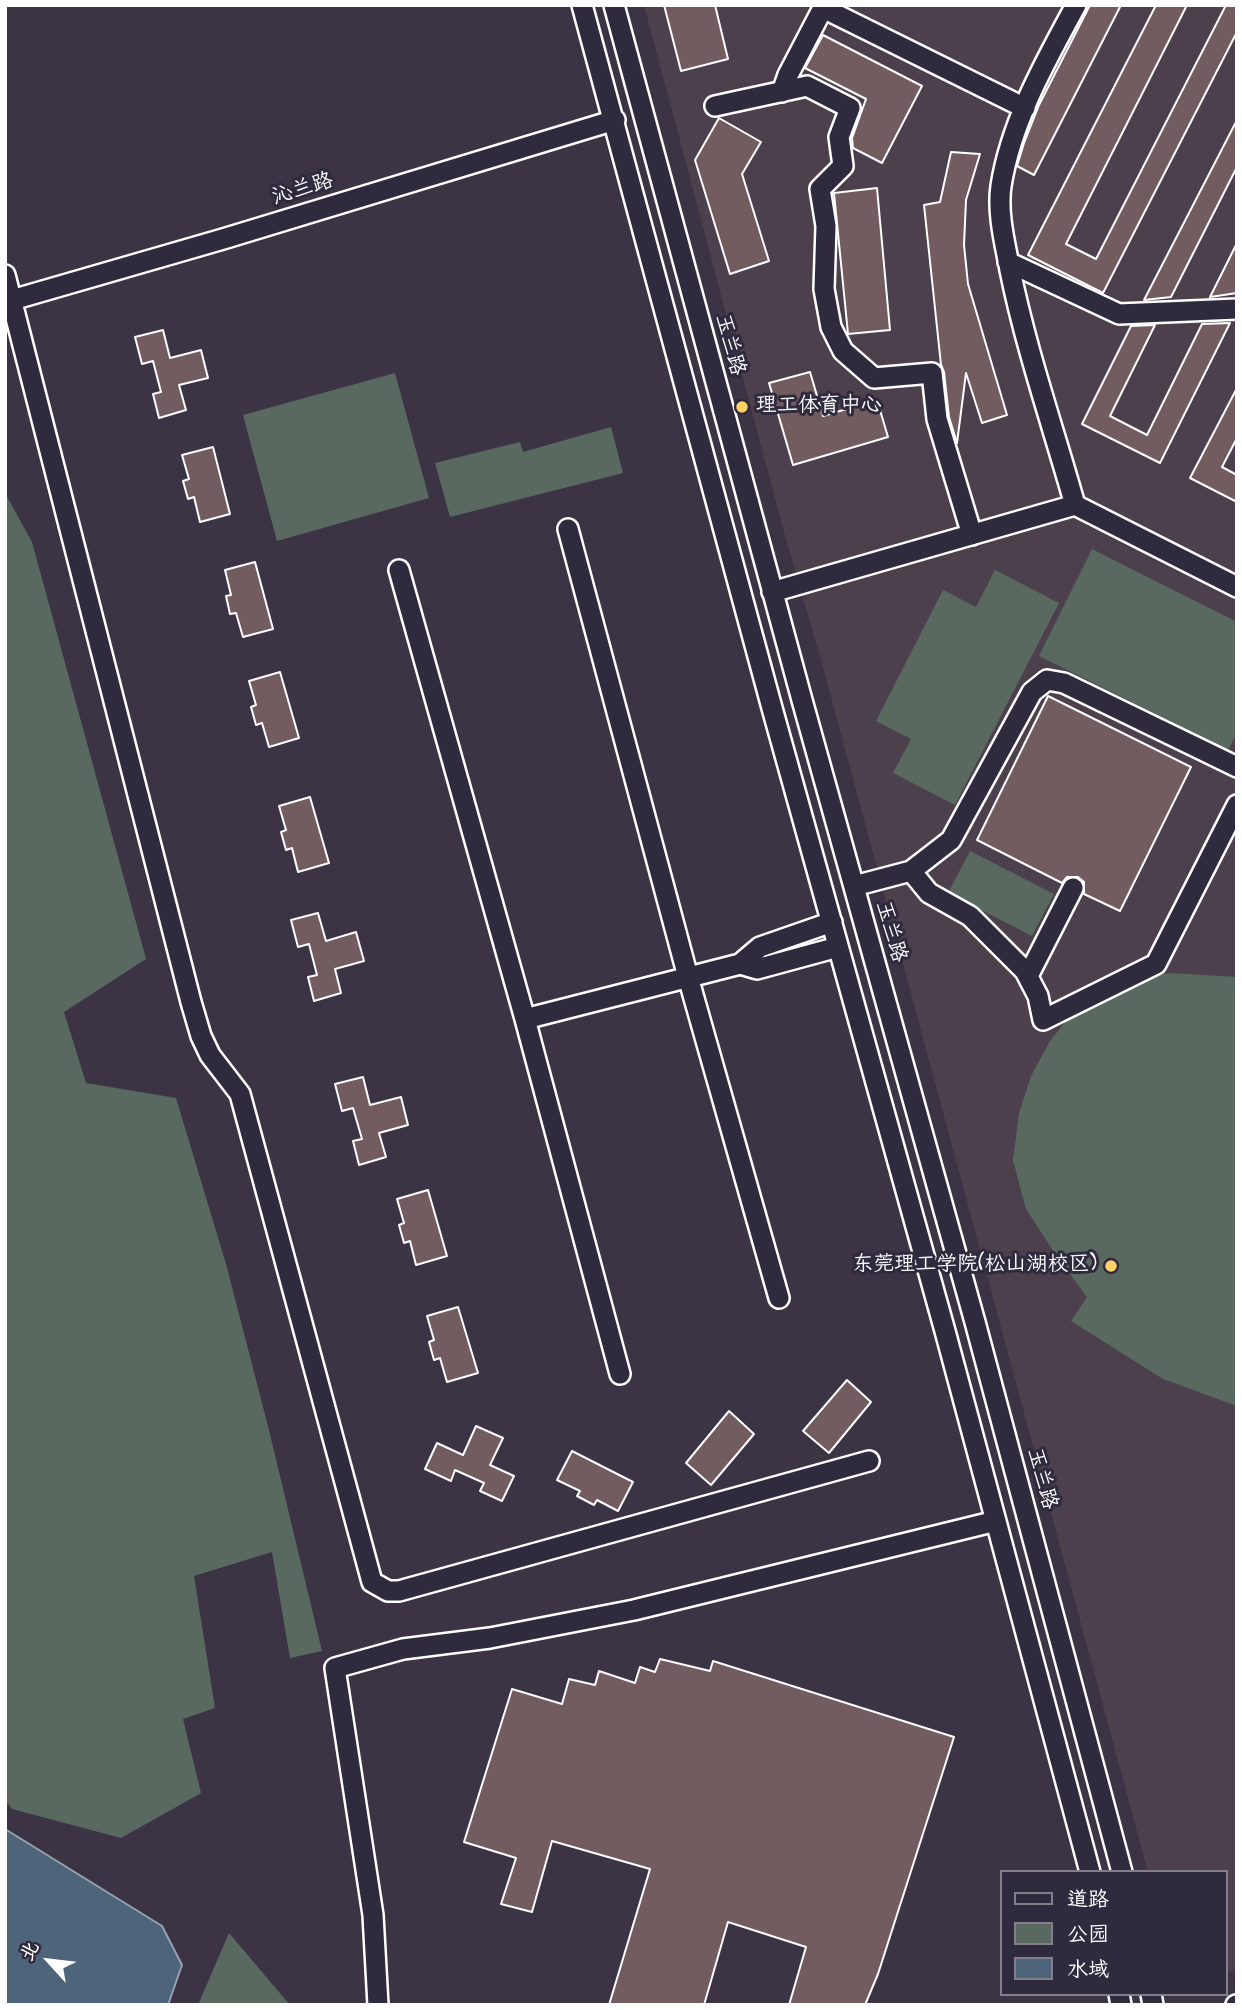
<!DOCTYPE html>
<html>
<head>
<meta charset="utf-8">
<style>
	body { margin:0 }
	#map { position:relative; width:1242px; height:2010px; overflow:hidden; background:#3c3444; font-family:"Architects Daughter","LXGW WenKai TC",sans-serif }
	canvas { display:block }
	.frame { position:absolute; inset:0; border:7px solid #fff; pointer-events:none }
	.legend { position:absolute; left:1000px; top:1870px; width:228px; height:126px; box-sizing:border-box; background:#2f2a3d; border:2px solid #827f8b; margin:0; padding:9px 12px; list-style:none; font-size:21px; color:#fff }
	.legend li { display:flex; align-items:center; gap:14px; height:35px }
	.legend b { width:35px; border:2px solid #827f8b }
	.north { position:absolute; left:14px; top:1926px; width:70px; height:70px; -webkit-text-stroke:5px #2f2a3d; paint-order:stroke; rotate:297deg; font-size:19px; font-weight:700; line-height:28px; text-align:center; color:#fff }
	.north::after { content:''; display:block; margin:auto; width:24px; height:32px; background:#fff; clip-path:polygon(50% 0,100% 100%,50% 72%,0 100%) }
</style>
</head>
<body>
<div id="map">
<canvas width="1242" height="2010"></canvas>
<div class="frame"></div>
<ul class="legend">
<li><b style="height:9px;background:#2f2a3d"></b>道路</li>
<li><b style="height:19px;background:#596960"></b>公园</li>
<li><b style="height:19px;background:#4e647a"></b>水域</li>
</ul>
<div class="north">北</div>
</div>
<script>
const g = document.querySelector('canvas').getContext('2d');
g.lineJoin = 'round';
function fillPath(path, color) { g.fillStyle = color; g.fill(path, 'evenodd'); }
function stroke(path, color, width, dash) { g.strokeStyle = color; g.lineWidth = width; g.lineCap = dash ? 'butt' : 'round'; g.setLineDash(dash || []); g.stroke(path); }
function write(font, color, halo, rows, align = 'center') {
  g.font = font + ' "Architects Daughter","LXGW WenKai TC",sans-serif'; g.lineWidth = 6; g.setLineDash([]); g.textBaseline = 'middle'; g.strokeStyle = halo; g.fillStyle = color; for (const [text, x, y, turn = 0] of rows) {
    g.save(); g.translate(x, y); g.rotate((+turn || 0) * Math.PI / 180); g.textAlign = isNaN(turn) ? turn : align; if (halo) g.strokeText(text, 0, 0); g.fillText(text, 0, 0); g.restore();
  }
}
const built = new Path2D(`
	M644,5h593v1966l-11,1v-100h-78l-327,-1212 -37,-128z`);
const green = new Path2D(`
	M395,373l34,125 -152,43 -34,-126z
	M611,427l12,46 -173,44 -15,-54 85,-21 3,10z
	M5,493l27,49 114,417 -82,53 22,71 90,15 50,166 42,162 54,225 -32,7 -18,-106 -78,24 21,132 -32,11 18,74 -80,45 -109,-29 -7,-9z
	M1092,549l145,73v111l-9,17 -189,-94z
	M995,570l64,33 -104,202 -62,-32 18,-34 -35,-18 67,-131 33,17z
	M970,851l84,43 -22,42 -84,-43z
	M1169,973l68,4v429l-74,-27 -92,-58 16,-24 -31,-42 -30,-46 -13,-49 6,-47 12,-37 19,-35 24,-30 37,-23z
	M229,1933l61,72h-92z`);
const water = new Path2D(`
	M5,1829l157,97 20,39 -14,40h-163z`);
const building = new Path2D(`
	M664,5h51l13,54 -47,12z
	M1090,5h31l-87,170 -17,-9 7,-23 15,-38z
	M1156,5h31l-121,239 30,15 130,-254h11v27l-134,261 -75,-38z
	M823,35l99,51 -40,77 -29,-15 -1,-10 14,-39 -61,-31z
	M719,118l42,24 -19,32 27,87 -39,13 -35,-114z
	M1237,120v47l-66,130 -27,3z
	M951,152l29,2 -14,46 -2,45 4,39 39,131 -25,8 -16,-50 -9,70 -8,-26 -5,-45 -3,-7 -17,-160 16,-3z
	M877,188l13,142 -42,4 -14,-141z
	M1237,243v50l-27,4z
	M1230,323l-70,140 -78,-39 49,-98 24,-1 -45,91 37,19 55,-111z
	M163,330l7,28 31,-8 7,28 -29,7 7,25 -27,8 -6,-24 8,-2 -8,-31 -11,3 -7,-27z
	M810,372l13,44 54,-16 11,37 -95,28 -24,-82z
	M1237,388v50l-15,29 15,8v27l-47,-24z
	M213,447l17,67 -30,8 -6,-25 -6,2 -5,-18 6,-2 -7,-24z
	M255,562l18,67 -30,8 -7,-24 -6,1 -4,-18 5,-1 -6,-25z
	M280,672l19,66 -30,9 -7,-24 -6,2 -5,-18 5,-2 -7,-24z
	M1048,696l143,71 -71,144 -36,-17v-12l-6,-5h-11l-5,6 -85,-43z
	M310,797l19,66 -31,9 -6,-24 -6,2 -5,-18 5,-2 -7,-24z
	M318,913l8,28 30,-9 8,29 -29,8 6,24 -27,8 -6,-24 9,-2 -8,-31 -11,3 -7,-27z
	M363,1077l7,28 31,-8 7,28 -29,8 7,24 -27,8 -6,-24 9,-2 -9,-31 -11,3 -7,-27z
	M428,1190l19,66 -31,9 -6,-24 -6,2 -5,-18 5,-2 -7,-24z
	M458,1307l20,66 -31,9 -7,-24 -6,2 -5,-18 5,-2 -7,-24z
	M847,1380l24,22 -42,51 -26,-22z
	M729,1411l25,23 -43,51 -25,-22z
	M476,1426l27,12 -13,27 24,11 -12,25 -22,-10 4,-8 -29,-13 -4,11 -26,-12 12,-26 26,12z
	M572,1451l61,31 -15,29 -21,-11 -3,5 -17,-9 3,-5 -23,-11z
	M660,1659l50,12 3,-10 241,76 -76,237 -13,31h-76l17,-58 -78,-25 -24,83h-95l41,-136 -98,-28 -20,71 -31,-8 15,-46 -52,-16 48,-153 50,15 7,-25 26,6 4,-14 36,12 5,-16 15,5z`);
const minor = new Path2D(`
	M582,5l190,703 173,623 145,541
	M614,5l188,695 173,622 147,550
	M782,92l6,-17 35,-67 202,100
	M715,106l92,-20 43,22 -11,29 4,29 -23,23 6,37 -2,63 7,38 12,24 31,27 58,-5 5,46 35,116
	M1008,262l111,52 118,-5
	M5,275l186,727 10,34 9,19 30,39 132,488 16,9h11l470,-130
	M5,302l218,-63 392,-119
	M1075,505c-22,-78 -49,-156 -65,-235 -5,-26 -13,-57 -9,-84 10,-64 44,-124 75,-181
	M568,529l120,448 91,321
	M399,570l126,449 95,355
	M772,592l303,-87 162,82
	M911,871l40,-31 81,-148 15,-12 17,3 173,84
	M854,886l57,-15 18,22 41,23 55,55 13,25 5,24 113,-56 81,-159
	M740,964l17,5 81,-22
	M1028,976l45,-88
	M525,1019l215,-55 20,-17 72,-25
	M1119,1994l2,11
	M1151,1994l2,11
	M378,2005l-5,-90 -38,-247 68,-19 87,-11 144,-28 362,-89
	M1236,2005h1`);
const markers = [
	[742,407,7,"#ffd166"],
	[1111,1266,7,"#ffd166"]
];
const streetNames = [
	["沁兰路",303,190,-17],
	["玉兰路",729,345,75],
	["玉兰路",890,932,74],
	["玉兰路",1041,1479,75]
];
const poiNames = [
	["理工体育中心",756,407],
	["东莞理工学院(松山湖校区)",1097,1266,"right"]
];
fillPath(built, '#4c404c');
fillPath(green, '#596960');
fillPath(water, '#4e647a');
stroke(water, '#95a2af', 2);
fillPath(building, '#725c60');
stroke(building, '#fff', 2);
stroke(minor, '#fff', 24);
stroke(minor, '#2f2a3d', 19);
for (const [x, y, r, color] of markers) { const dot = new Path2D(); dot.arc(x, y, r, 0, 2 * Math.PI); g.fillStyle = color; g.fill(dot); stroke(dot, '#2f2a3d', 2.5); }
write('21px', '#fff', '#2f2a3d', streetNames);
write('21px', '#fff', '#2f2a3d', poiNames, 'left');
</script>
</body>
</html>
